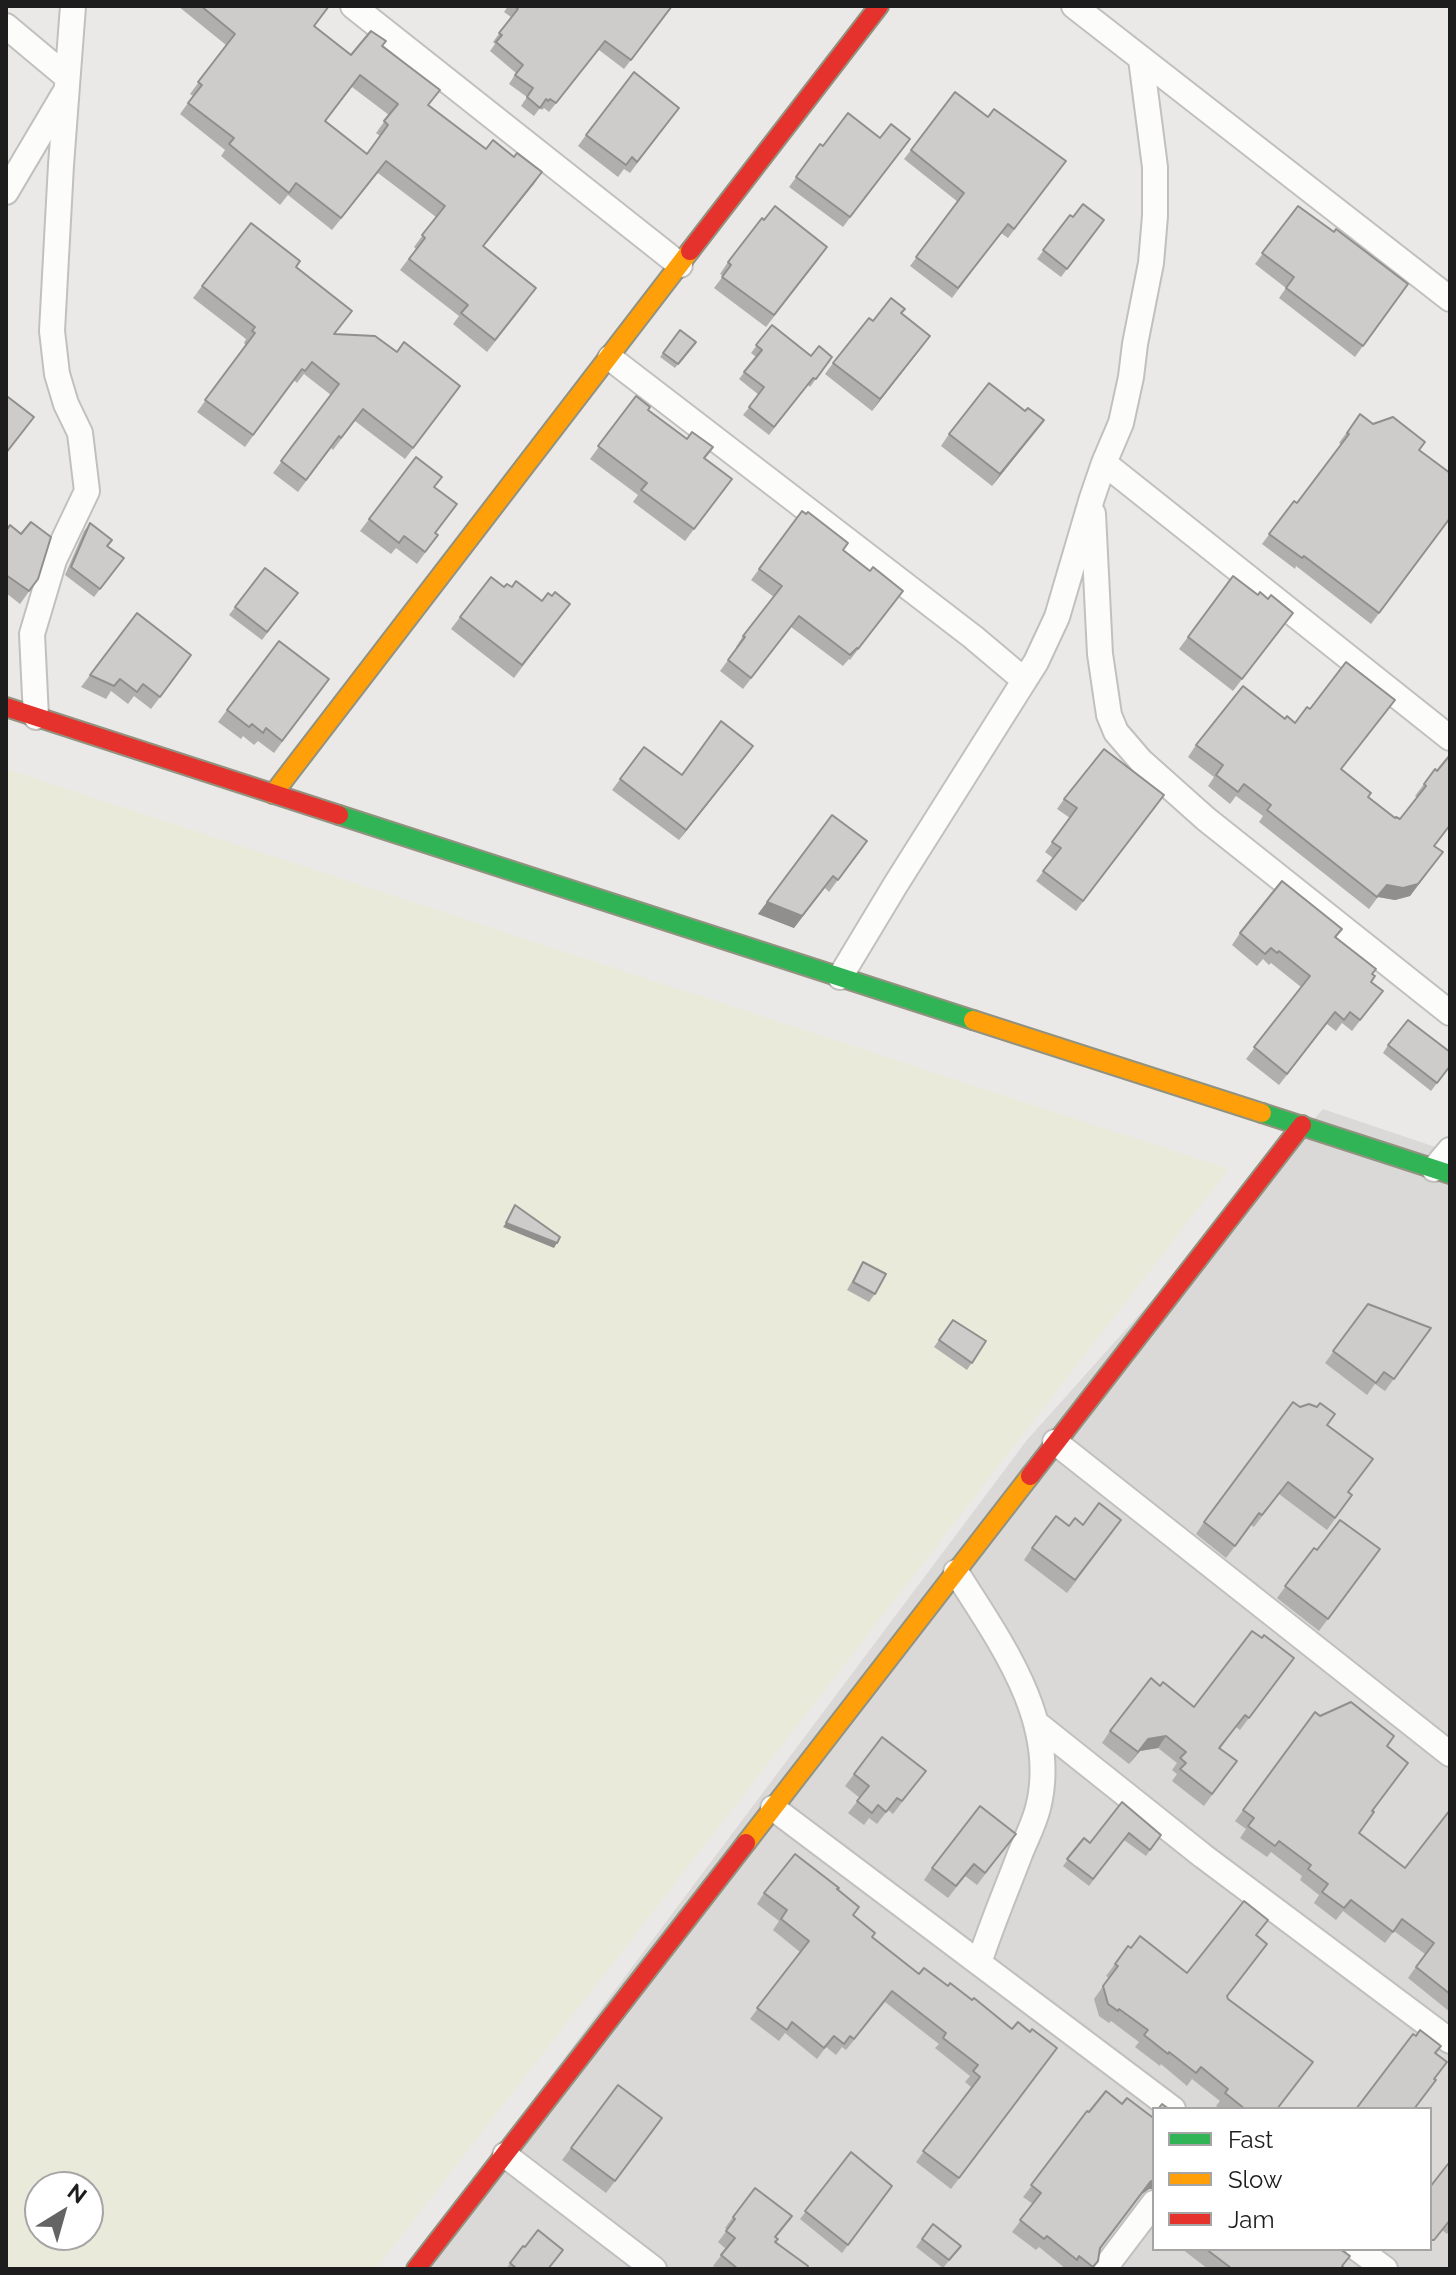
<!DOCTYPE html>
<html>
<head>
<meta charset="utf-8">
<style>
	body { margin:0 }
	#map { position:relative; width:1456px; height:2275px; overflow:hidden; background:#ebe9e7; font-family:Raleway,sans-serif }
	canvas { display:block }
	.frame { position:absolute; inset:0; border:8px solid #1d1d1d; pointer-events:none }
	.legend { position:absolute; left:1152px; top:2107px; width:280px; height:144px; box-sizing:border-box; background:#fff; border:2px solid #a5a5a5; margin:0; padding:10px 14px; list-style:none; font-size:24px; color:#1d1d1d }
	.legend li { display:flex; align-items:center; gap:16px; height:40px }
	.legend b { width:40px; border:2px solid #a5a5a5 }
	.north { position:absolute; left:24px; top:2171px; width:80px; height:80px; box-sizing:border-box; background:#fff; border:2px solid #a5a5a5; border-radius:50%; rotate:37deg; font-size:22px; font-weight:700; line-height:32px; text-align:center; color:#1d1d1d }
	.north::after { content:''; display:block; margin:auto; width:28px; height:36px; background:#656464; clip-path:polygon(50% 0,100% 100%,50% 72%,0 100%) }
</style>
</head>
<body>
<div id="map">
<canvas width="1456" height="2275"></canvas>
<div class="frame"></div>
<ul class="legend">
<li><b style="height:10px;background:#30b455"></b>Fast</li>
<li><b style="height:10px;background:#ff9f0a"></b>Slow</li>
<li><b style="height:10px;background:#e5322d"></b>Jam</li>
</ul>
<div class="north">N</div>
</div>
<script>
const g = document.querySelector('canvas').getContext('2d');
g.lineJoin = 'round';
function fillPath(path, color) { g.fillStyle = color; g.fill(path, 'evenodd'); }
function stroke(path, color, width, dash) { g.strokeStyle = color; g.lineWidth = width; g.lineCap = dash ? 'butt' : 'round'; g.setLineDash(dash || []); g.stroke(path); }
const residential = new Path2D(`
	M1323,1109l127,43v1117h-1044l621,-829zM1154,2109h276v140h-276z`);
const farmland = new Path2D(`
	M6,769l1223,400 -853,1100h-370zM40,2187h48v48h-48z`);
const street = new Path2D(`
	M353,6l327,259
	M1074,6l376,293
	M6,26l61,51
	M6,192l58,-98
	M610,358l363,279 51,43
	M1104,463l346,275
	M1093,514l7,140 9,61 7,17 25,29 65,58 244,194
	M36,717l-4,-83 22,-74 33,-69 -7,-58 -14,-29 -9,-30 -5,-43 9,-166 12,-159
	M840,977l56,-93 140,-222 21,-45 35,-119 12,-35 17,-40 10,-46 4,-33 16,-81 4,-47v-49l-14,-108
	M1434,1169l16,-19
	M1055,1442l395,312
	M956,1572c43,68 104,150 82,236 -4,16 -12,31 -18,46 -14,37 -29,72 -41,109
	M1036,1723l167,133 247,185
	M773,1808l400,301
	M505,2155l149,114
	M1358,2249l27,20
	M1104,2269l50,-66`);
const fast = new Path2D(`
	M339,815l634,205
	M1262,1113l188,61`);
const slow = new Path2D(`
	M273,794l417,-543
	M973,1020l289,93
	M746,1843l284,-367`);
const jam = new Path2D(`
	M690,251l189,-245
	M6,707l333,108
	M1030,1476l272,-351
	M416,2269l330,-426`);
const wall = new Path2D(`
	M178,6h151l-15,21 37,28 31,-9 47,59 57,44 28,8 28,15 -59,74 45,54 -41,52 -34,-28 6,-8 -59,-46 16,-21 -2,-2 22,-30 -58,-44 -46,57 -44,-35 -8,10 -59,-49 4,-6 -45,-36 13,-18 -3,-2 36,-49zM352,87l37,28 -13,18 4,3 -13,18 -41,-33z
	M508,6h165l-49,63 -25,-19 -50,62 -5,-4 -2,2 -2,-2 -6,8 -13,-10 6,-9 -18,-13 7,-11 -26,-22 5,-7 -2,-2 18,-25 -7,-5z
	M988,117l78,44 -58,77 -7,-5 -49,65 -42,-32 48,-64 -54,-43 7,-9z
	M671,119l-41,54 -6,-4 -6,8 -40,-31 8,-11z
	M910,139l-67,88 -54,-40 31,-43 3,2z
	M1298,206l36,26 74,52 -53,73 -76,-59 7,-10 -31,-24z
	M1070,215l3,2 31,3 -43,57 -24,-18z
	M819,259l-53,68 -52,-39 9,-12 -3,-2 8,-12z
	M296,267l39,67 117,63 -47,62 -50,-38 -22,29 -2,-2 -33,44 -25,-19 58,-78 -27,-21 -7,9 -3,-3 -49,67 -48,-35 49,-67 -2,-2 2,-4 -53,-41 9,-12z
	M901,313l29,23 -58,75 -47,-37 8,-11 40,-42z
	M772,325l39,31 21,1 -22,30 -2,-2 -39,50 -26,-20 16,-20 -20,-16 17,-22 -5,-4z
	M680,330l16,12 -21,26 -15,-11z
	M636,396l12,14 56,48 28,21 -47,62 -52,-39 5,-7 -48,-36z
	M1025,411l10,21 -43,54 -51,-40 8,-12z
	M1360,414l13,10 47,27 30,68 -79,105 -75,-58 -1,3 -33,-25 32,-43 3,2 44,-59 -2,-1z
	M434,488l2,45 2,2 -21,29 -21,-16 -5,6 -31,-23 9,-12z
	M802,511l41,39 27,21 33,20 -53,69 -1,-1 -6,7 -52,-39 -48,62 -23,-18 17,-23 -1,-1 7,-11 31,-39 -23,-17z
	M90,523l17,23 17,12 -30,39 -29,-22 19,-44z
	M6,531l32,48 -18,25 -14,-11z
	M265,568l33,25 -36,47 -33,-25z
	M1233,576l25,19 10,4 25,14 -60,78 -54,-42z
	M504,587h8l30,14 10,-5 18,8 -56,74 -63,-49 9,-12z
	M183,667l-32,42 -17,-13 -6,8 -17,-13 -5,8 -25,-12 9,-12z
	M329,679l-55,74 -16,-12 -4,4 -11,-9 -2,3 -23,-17 9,-12z
	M1310,709l77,2 -46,58 27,28 27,21 5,1 17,-22 -2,-1 9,-12 13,-13 13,-16v71l-16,20v18l-24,32 -15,4 -17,-3 -9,12 -110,-87 4,-6 -27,-20 -6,8 -22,-18 6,-9 -26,-20 8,-12 89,-26 10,4z
	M753,746l-74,94 -67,-50 32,-43 38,28z
	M1064,799l93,6 -81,106 -40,-30 17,-23 -8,-6 25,-34 -13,-9z
	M858,853l-29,39 -4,-4 -31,40 -36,-14 9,-12z
	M1342,929l-6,8 36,37 -1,8 12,9 -31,40 -10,-8 -6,8 -9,-7 -48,61 -33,-26 55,-72 -30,-24 -2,2 -6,-6 -6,7 -25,-21 8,-12z
	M1388,1045l62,21 -19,25 -48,-38z
	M863,1262l12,32 -6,8 -22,-12z
	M1368,1304l63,24 -46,63 -10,-7 -8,11 -42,-32z
	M953,1320l33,21 -19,29 -33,-23z
	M1327,1425l21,67 4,3 -25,35 -48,-36 -25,33 -3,-2 -25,33 -30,-24 8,-12z
	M1083,1525l30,7 -46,61 -43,-33 8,-12 37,-22z
	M1314,1548l3,2 63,-1 -61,82 -42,-33z
	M1262,1638l32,20 -54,72 -4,-3 -16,22 17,12 -33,45 -32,-25 5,-7 -5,-4 5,-7 -19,-15 -18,3 -11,13 -27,-21 8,-12 50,-45 34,21z
	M1315,1712l5,4 67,31 -15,64 -13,22 46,35 45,-58v202l-42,-34 17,-24 -31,-23 -9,12 -42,-32 -7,9 -22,-17 5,-8 -19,-15 2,-4 -31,-24 -4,5 -27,-19 6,-9 -11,-8z
	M926,1771l-33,43 -5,-4 -11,14 -8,-6 -5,7 -16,-12 12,-15 -15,-12 9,-12z
	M1122,1802l39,33 -15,21 -22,-16 -35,46 -26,-20 21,-28 6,5z
	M1016,1834l-39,51 -12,-9 -17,22 -24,-18 8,-12z
	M837,1889l16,26 19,22 47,37 130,85 -98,130 -35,-27 55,-75 -6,-5 5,-6 -35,-28 4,-4 -54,-42 -39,48 -4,-3 -6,8 -10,-8 -9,12 -32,-26 -6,8 -29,-22 50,-67 -27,-22 6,-9 -22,-17 7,-11z
	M1257,1936l10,8 -40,53 1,2 76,75 -27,35h-56l-5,-3 4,-5 -28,-22 -5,7 -26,-22 -1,2 -25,-19 4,-5 -28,-21 -2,2 -10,-7 -5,-17 15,-21 -3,-2 9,-12 16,-16 56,25z
	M1122,2104l30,13 2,-3v75h-5l-7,5 -42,56 -2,11 -6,8h-20l-1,-1 -5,1 -27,-22 -3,3 -24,-18 21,-28 -10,-7 66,-85z
	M654,2130l-48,63 -44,-33 9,-12z
	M851,2152l41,34 -50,67 -42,-34z
	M1450,2165v65l-3,4 -5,-4z
	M733,2217l43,20v5l31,27h-90l-4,-3 13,-17 -8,-7 9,-12 -2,-2z
	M933,2224l28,22 -18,22 -27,-21z
	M523,2246l2,1 24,22h-43z
	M1182,2249h158l2,18 3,2h-137z`);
const shadedWall = new Path2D(`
	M542,172l-8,12 -59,73 8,-11z
	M930,336l-8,11 -50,64 8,-12z
	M1044,420l-9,12 -43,54 8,-12z
	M753,746l-7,10 -67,84 7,-10z
	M1443,852l-33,44 -15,4 -17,-3 -9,12 18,-24z
	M833,876l-39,52 -36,-14 9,-12z
	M506,1223l51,20 -3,5 -51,-21z
	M1166,1736l-8,12 -18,3 -11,13 19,-25z
	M1154,2180v9h-5l-7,5 8,-12z`);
const building = new Path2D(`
	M201,6h128l-15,20 37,29 20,-24 15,10 -4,5 58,44 -12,15 58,44 7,-9 21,17 3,-4 25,19 -59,74 53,42 -41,52 -34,-27 7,-8 -59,-46 16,-21 -3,-3 23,-29 -59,-45 -45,57 -45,-35 -7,10 -60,-49 5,-6 -46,-35 14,-18 -4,-3 37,-48zM360,75l38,29 -14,17 4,4 -21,29 -42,-33z
	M514,6h158l-41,54 -26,-19 -49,62 -6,-4 -2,2 -2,-2 -6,9 -13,-11 6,-9 -18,-13 8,-10 -27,-23 6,-7 -3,-2 19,-24z
	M634,72l45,36 -42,54 -5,-5 -6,8 -40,-30z
	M955,92l33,25 6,-8 72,52 -52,68 -6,-5 -50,64 -42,-31 48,-64 -53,-43z
	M848,113l32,25 11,-14 19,15 -60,78 -54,-40 24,-33 3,2z
	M1083,204l21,16 -37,49 -24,-19 27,-35 3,2z
	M775,206l52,41 -53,68 -52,-38 9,-12 -3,-3 34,-44 2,2z
	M1298,206l36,26 2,-3 72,55 -45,62 -77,-58 8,-11 -32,-24z
	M251,223l49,38 -4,6 56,44 -18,23 41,2 22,16 7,-10 56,44 -47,62 -50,-39 -22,29 -2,-2 -33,44 -25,-19 58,-77 -27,-22 -7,9 -3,-2 -49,66 -48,-35 50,-67 -3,-2 3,-4 -53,-41z
	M891,298l14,11 -4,4 29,23 -50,63 -47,-36 36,-45 4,3z
	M772,325l39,31 8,-10 13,11 -16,22 -3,-1 -39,49 -25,-20 15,-20 -20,-15 18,-22 -6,-5z
	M680,330l16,12 -18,22 -15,-11z
	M989,383l36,28 3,-3 16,12 -44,54 -51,-40z
	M636,396l14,11 -2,3 39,29 5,-7 21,15 -9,11 28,21 -38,50 -53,-39 6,-7 -49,-37z
	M8,397l26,20 -28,36v-53z
	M1360,414l13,10 20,-7 32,25 -6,8 31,23v45l-71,95 -75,-57 -2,2 -33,-24 25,-33 3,2 52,-69 -2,-1z
	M416,457l26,20 -8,10 23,17 -22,29 3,2 -13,17 -21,-16 -5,7 -30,-24z
	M802,511l4,3 2,-2 40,31 -5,7 27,21 3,-4 30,24 -45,58 -1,-1 -7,7 -51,-39 -48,62 -23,-18 17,-23 -2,-1 39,-50 -23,-17z
	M31,522l20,15 -13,42 -9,12 -23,-16v-44l4,-6 11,9z
	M90,523l22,17 -5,6 17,12 -24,31 -29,-22z
	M265,568l33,25 -31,39 -32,-25z
	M1233,576l25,19 2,-3 8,7 3,-4 22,18 -51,66 -54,-42z
	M491,577l13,10 3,-3 5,3 4,-6 26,20 6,-8 4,3 3,-4 15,12 -48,61 -62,-48z
	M137,613l54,42 -31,42 -17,-13 -6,8 -17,-13 -6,7 -24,-11z
	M279,641l50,38 -47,62 -16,-13 -3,5 -11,-9 -3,3 -22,-17z
	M1346,662l49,38 -54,69 30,24 -3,4 27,21 1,-1 4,2 26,-33 -2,-2 11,-15 2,2 13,-16v70l-16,21 9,6 -25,32 -15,4 -16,-3 -10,12 -110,-87 4,-5 -27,-21 -6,8 -22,-17 7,-10 -27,-20 47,-59 42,33 2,-3 8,7 12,-16 3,2z
	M721,721l32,25 -67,84 -66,-51 24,-32 38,28z
	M1104,749l60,46 -81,106 -40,-30 18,-23 -9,-6 25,-34 -13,-9z
	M832,815l35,26 -29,39 -5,-4 -31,40 -35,-14z
	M1282,881l60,48 -7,8 41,32 -4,5 3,2 -4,6 12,9 -23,29 -10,-8 -6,8 -9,-8 -48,62 -33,-27 56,-71 -31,-25 -2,2 -6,-5 -6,6 -25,-21z
	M1408,1020l42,32v14l-13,17 -49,-38z
	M515,1205l45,32 -3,6 -51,-20z
	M863,1262l23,12 -11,20 -22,-12z
	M1368,1304l63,24 -37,51 -10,-7 -8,11 -43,-32z
	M953,1320l33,21 -14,22 -33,-23z
	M1293,1402l7,5 9,-3 8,3 3,-4 15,11 -8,11 46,34 -25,33 4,3 -17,23 -47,-36 -26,33 -3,-2 -24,33 -31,-24z
	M1099,1503l22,17 -46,60 -43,-32 24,-32 13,10 6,-8 8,7z
	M1340,1520l40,29 -52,70 -43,-33 29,-38 3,2z
	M1252,1631l10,7 2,-3 30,23 -45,60 -4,-3 -26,33 18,13 -25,33 -32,-25 6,-6 -6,-5 6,-6 -20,-16 -18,3 -10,13 -28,-21 41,-53 9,8 3,-4 31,25z
	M1351,1702l43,34 -7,10 21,17 -36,48 2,1 -15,21 46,35 45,-58v184l-34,-27 18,-24 -32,-24 -9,13 -42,-32 -7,8 -22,-16 6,-8 -20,-15 3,-4 -32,-24 -4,5 -27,-20 6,-8 -11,-8 72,-98 5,4z
	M882,1737l44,34 -24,30 -5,-3 -11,14 -8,-7 -6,8 -15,-12 12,-15 -15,-12z
	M1122,1802l39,33 -11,15 -21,-17 -36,46 -26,-20 17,-21 6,5z
	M980,1806l36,28 -31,39 -11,-9 -18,22 -24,-18z
	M795,1854l44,34 -2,1 22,18 -6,8 22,18 -3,4 47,37 5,-6 24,18 2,-3 22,17 2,-2 38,31 6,-7 12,10 2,-3 25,19 -98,130 -36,-27 57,-74 -7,-6 5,-6 -35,-27 3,-5 -54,-42 -38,48 -4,-3 -6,8 -10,-8 -10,12 -32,-26 -5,8 -30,-22 52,-67 -28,-22 6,-9 -23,-17z
	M1244,1901l24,19 -12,15 11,9 -40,52 1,3 85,63 -36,47h-32l-20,-16 3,-4 -27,-22 -5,6 -27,-21 -1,2 -24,-19 4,-5 -29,-21 -1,2 -10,-7 -5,-18 15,-20 -3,-2 13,-18 3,2 9,-12 47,37z
	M1420,2030l21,16 -6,7 12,9 -13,17 2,1 -22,29h-58l57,-75 3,2z
	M618,2085l44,33 -47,63 -44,-33z
	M1106,2091l16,13 5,-6 25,19 2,-3v66l-4,2 -50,66 -2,13 -5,6 -14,-11 -2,4 -30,-24 -3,3 -24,-19 21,-27 -10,-8 56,-74 2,1z
	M1162,2104l7,5h-11z
	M851,2152l41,34 -44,59 -43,-34z
	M1448,2164l2,1v55l-16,20h-4v-53z
	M755,2188l37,28 -17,21 3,2 -3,3 33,24 -1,3h-69l-17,-14 14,-17 -9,-7 9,-12 -2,-2z
	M933,2224l28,22 -12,14 -27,-21z
	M538,2230l25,20 -15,19h-31l-7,-6 13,-17 2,1z
	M1206,2249h134l10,7 -8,10 3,3h-115l1,-1z`);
fillPath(residential, '#dad9d8');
fillPath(farmland, '#eaeadb');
stroke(street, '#c1c0bf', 28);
stroke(fast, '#929281', 22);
stroke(slow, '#929281', 22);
stroke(jam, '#929281', 22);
stroke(street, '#fcfcfb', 24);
stroke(fast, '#30b455', 18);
stroke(slow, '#ff9f0a', 18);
stroke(jam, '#e5322d', 18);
fillPath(wall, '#b1afae');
fillPath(shadedWall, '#908f8d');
fillPath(building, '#ceccca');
stroke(building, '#908f8d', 2);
</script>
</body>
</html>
